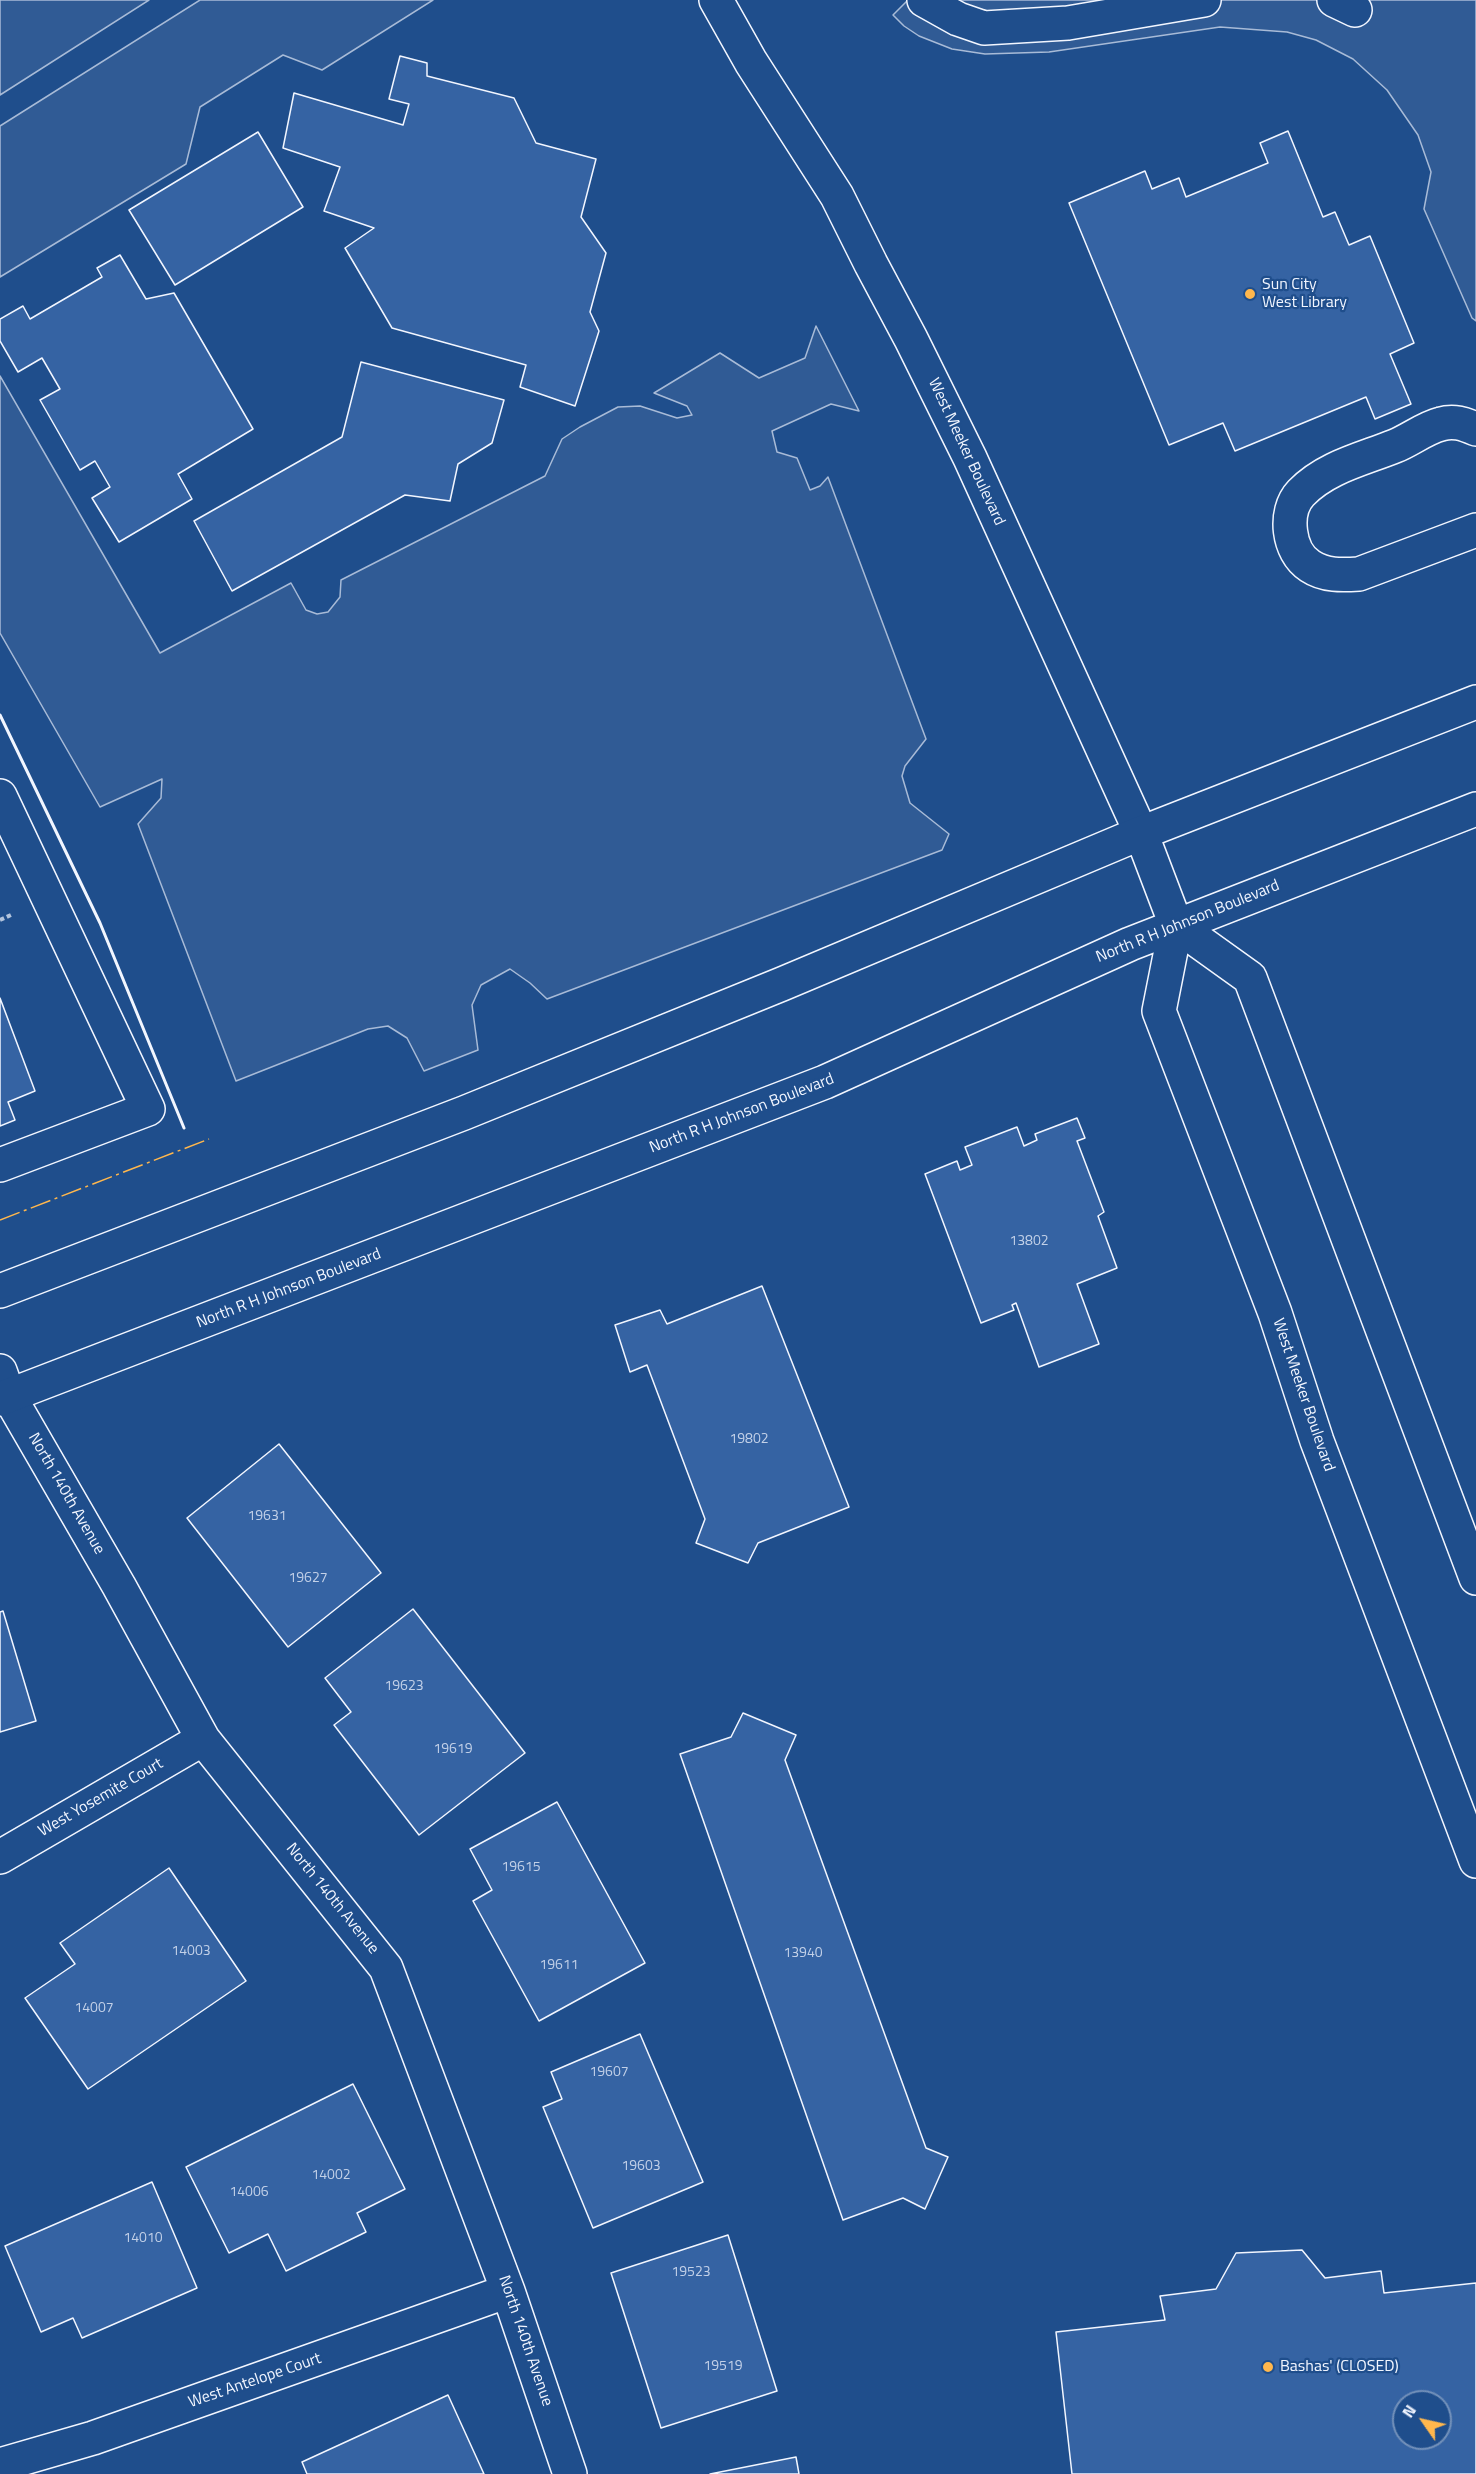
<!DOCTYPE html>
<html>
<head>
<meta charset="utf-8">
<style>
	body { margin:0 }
	#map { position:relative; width:1476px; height:2474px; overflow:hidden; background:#1f4e8c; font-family:"Titillium Web",sans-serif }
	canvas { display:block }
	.north { position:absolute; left:1392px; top:2390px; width:60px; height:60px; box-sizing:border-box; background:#1f4e8c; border:2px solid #7391ba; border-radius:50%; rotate:304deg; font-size:16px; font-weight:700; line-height:24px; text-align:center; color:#f2f6ff }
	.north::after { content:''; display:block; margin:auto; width:21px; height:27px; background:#ffb74d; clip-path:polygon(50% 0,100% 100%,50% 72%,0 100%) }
</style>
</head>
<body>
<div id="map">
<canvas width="1476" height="2474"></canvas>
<div class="north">N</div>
</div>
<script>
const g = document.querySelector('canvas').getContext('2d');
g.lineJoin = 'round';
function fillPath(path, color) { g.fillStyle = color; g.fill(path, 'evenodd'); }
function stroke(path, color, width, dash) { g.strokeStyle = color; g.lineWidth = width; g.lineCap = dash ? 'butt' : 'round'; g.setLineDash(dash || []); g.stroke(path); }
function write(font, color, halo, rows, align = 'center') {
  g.font = font + ' "Titillium Web",sans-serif'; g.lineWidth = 4.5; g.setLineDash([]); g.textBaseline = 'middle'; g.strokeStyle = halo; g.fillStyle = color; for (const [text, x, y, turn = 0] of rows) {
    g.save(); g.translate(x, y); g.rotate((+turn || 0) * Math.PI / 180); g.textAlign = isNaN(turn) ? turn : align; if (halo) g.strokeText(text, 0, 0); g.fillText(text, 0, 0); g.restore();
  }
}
const parking = new Path2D(`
	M0,0h149l-149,95z
	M200,0h233l-111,70 -39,-15 -83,52 -14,57 -186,113v-151z
	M908,0h568v321l-4,-3 -48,-109 7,-37 -13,-37 -31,-45 -34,-31 -37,-19 -29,-8 -67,-5 -171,25 -64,2 -33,-5 -33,-13 -15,-10 -11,-11z
	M816,326l43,85 -28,-7 -59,27 5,21 20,6 13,32 10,-4 8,-9 98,262 -21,27 -3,10 8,27 39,31 -7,16 -395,149 -17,-16 -20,-14 -29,16 -9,20 6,45 -54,21 -17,-33 -19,-12 -20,3 -132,52 -98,-257 23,-26 1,-19 -62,28 -100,-174v-257l160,277 131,-70 15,27 11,4 11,-2 12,-15 1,-17 204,-104 17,-37 18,-12 38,-20 22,-1 37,12 15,-3 -5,-9 -33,-13 66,-40 39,25 46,-20z`);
const building = new Path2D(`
	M400,56l27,7v13l87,22 22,45 60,16 -15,58 25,36 -16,59 9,19 -24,75 -55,-19 6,-22 -134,-37 -47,-80 29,-20 -50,-17 16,-44 -57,-19 11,-55 109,32 6,-21 -20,-5z
	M1288,131l35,86 12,-5 14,33 21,-9 44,107 -24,11 21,50 -36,15 -9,-22 -131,54 -12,-28 -54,22 -100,-242 76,-32 7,18 27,-11 7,19 82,-34 -8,-20z
	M258,132l45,75 -128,78 -46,-75z
	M120,255l26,44 28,-6 79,136 -75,45 14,25 -73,43 -27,-44 18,-11 -15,-26 -15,9 -40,-70 20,-11 -18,-31 -24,14 -18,-31v-22l23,-13 7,13 72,-42 -5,-9z
	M361,362l143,38 -12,43 -34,21 -8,37 -45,-6 -173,96 -38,-70 148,-84z
	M0,998l35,93 -27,11 7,18 -15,6z
	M1077,1118l8,20 -8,3 27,71 -6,4 19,52 -40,16 22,60 -60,23 -23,-64 -4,2 2,5 -33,13 -56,-149 32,-13 3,9 12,-5 -7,-18 52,-20 7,19 13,-6 -2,-6z
	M762,1286l87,221 -91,36 -10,20 -52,-20 9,-24 -58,-154 -17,7 -15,-47 45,-15 7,14z
	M279,1444l102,129 -93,74 -101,-129z
	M413,1609l112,144 -106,82 -85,-110 17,-13 -26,-34z
	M3,1611l33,110 -36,11v-120z
	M743,1713l53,22 -11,25 141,388 22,9 -23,52 -22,-11 -60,22 -163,-466 51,-17z
	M557,1802l88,161 -106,58 -66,-120 19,-11 -22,-41z
	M169,1868l77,113 -158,108 -63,-91 50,-34 -15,-21z
	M640,2034l63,148 -110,46 -50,-121 19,-8 -11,-27z
	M353,2084l52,105 -48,24 9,19 -80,39 -18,-37 -39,19 -43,-86z
	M152,2182l45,106 -115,50 -9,-20 -32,14 -36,-86z
	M728,2235l49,156 -116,37 -50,-155z
	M1302,2250l23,28 56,-7 3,22 92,-10v191h-404l-16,-142 109,-12 -5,-24 56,-7 20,-36zM1404,2402h36v36h-36z
	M448,2395l36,79h-177l-5,-12z
	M796,2457l3,17h-89z`);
const path = new Path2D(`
	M0,920l13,-6`);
const minor = new Path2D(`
	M716,0l35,62 86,134 34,68 40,75 59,119 171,375
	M924,0l34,19 26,9 84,-5 136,-23
	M1334,0l21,10
	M1476,429c-12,-5 -22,-9 -35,-5 -16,4 -31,16 -46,22 -32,13 -69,21 -94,47 -18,19 -13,59 9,73 15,10 32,9 49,8l117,-44
	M0,796l148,313 -148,56
	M0,1371l9,25 110,190 84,153 183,229 122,323 62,183
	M0,1857l203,-118
	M0,2465l93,-27 415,-147`);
const major = new Path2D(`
	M1141,833l35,92 74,53 226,600
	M1176,925l-17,86 116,302 42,128 159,420
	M0,1291l464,-178 318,-129 359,-151 335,-131
	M0,1399l825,-317 305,-138 346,-135`);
const wall = new Path2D(`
	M0,715l100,208 84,205`);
const power = new Path2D(`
	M0,1220l209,-81`);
const markers = [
	[1250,294,6,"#ffb74d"],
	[1268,2367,6,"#ffb74d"]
];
const numberNames = [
	["13802",1029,1242],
	["19802",749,1440],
	["19631",267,1517],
	["19627",308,1579],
	["19623",404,1687],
	["19619",453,1750],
	["19615",521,1868],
	["14003",191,1952],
	["13940",803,1954],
	["19611",559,1966],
	["14007",94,2009],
	["19607",609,2073],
	["19603",641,2167],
	["14002",331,2176],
	["14006",249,2193],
	["14010",143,2239],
	["19523",691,2273],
	["19519",723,2367]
];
const poiNames = [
	["Sun City",1262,285],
	["West Library",1262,303],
	["Bashas' (CLOSED)",1280,2367]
];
const streetNames = [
	["West Meeker Boulevard",966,452,65],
	["North R H Johnson Boulevard",1188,922,-22],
	["North R H Johnson Boulevard",742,1114,-21],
	["North R H Johnson Boulevard",289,1289,-21],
	["West Meeker Boulevard",1303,1395,71],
	["North 140th Avenue",66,1494,60],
	["West Yosemite Court",101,1798,-30],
	["North 140th Avenue",332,1899,51],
	["North 140th Avenue",525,2341,71],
	["West Antelope Court",255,2381,-19]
];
fillPath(parking, '#305b95');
stroke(parking, '#a8bbd7', 1.5);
fillPath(building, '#3563a3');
stroke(building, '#f2f6ff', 1.5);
stroke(minor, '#f2f6ff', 36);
stroke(major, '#f2f6ff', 36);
stroke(path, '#b3c4dc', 4, [4.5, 3]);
stroke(minor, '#1f4e8c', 33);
stroke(major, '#1f4e8c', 33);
stroke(wall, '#f2f6ff', 3);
stroke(power, '#ffb74d', 1.5, [21, 4.5, 3, 4.5]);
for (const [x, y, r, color] of markers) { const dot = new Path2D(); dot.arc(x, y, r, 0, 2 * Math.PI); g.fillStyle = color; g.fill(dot); stroke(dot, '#1f4e8c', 2); }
write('14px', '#c3d1e8', null, numberNames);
write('16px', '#f2f6ff', '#1f4e8c', poiNames, 'left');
write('16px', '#f2f6ff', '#1f4e8c', streetNames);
</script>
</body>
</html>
